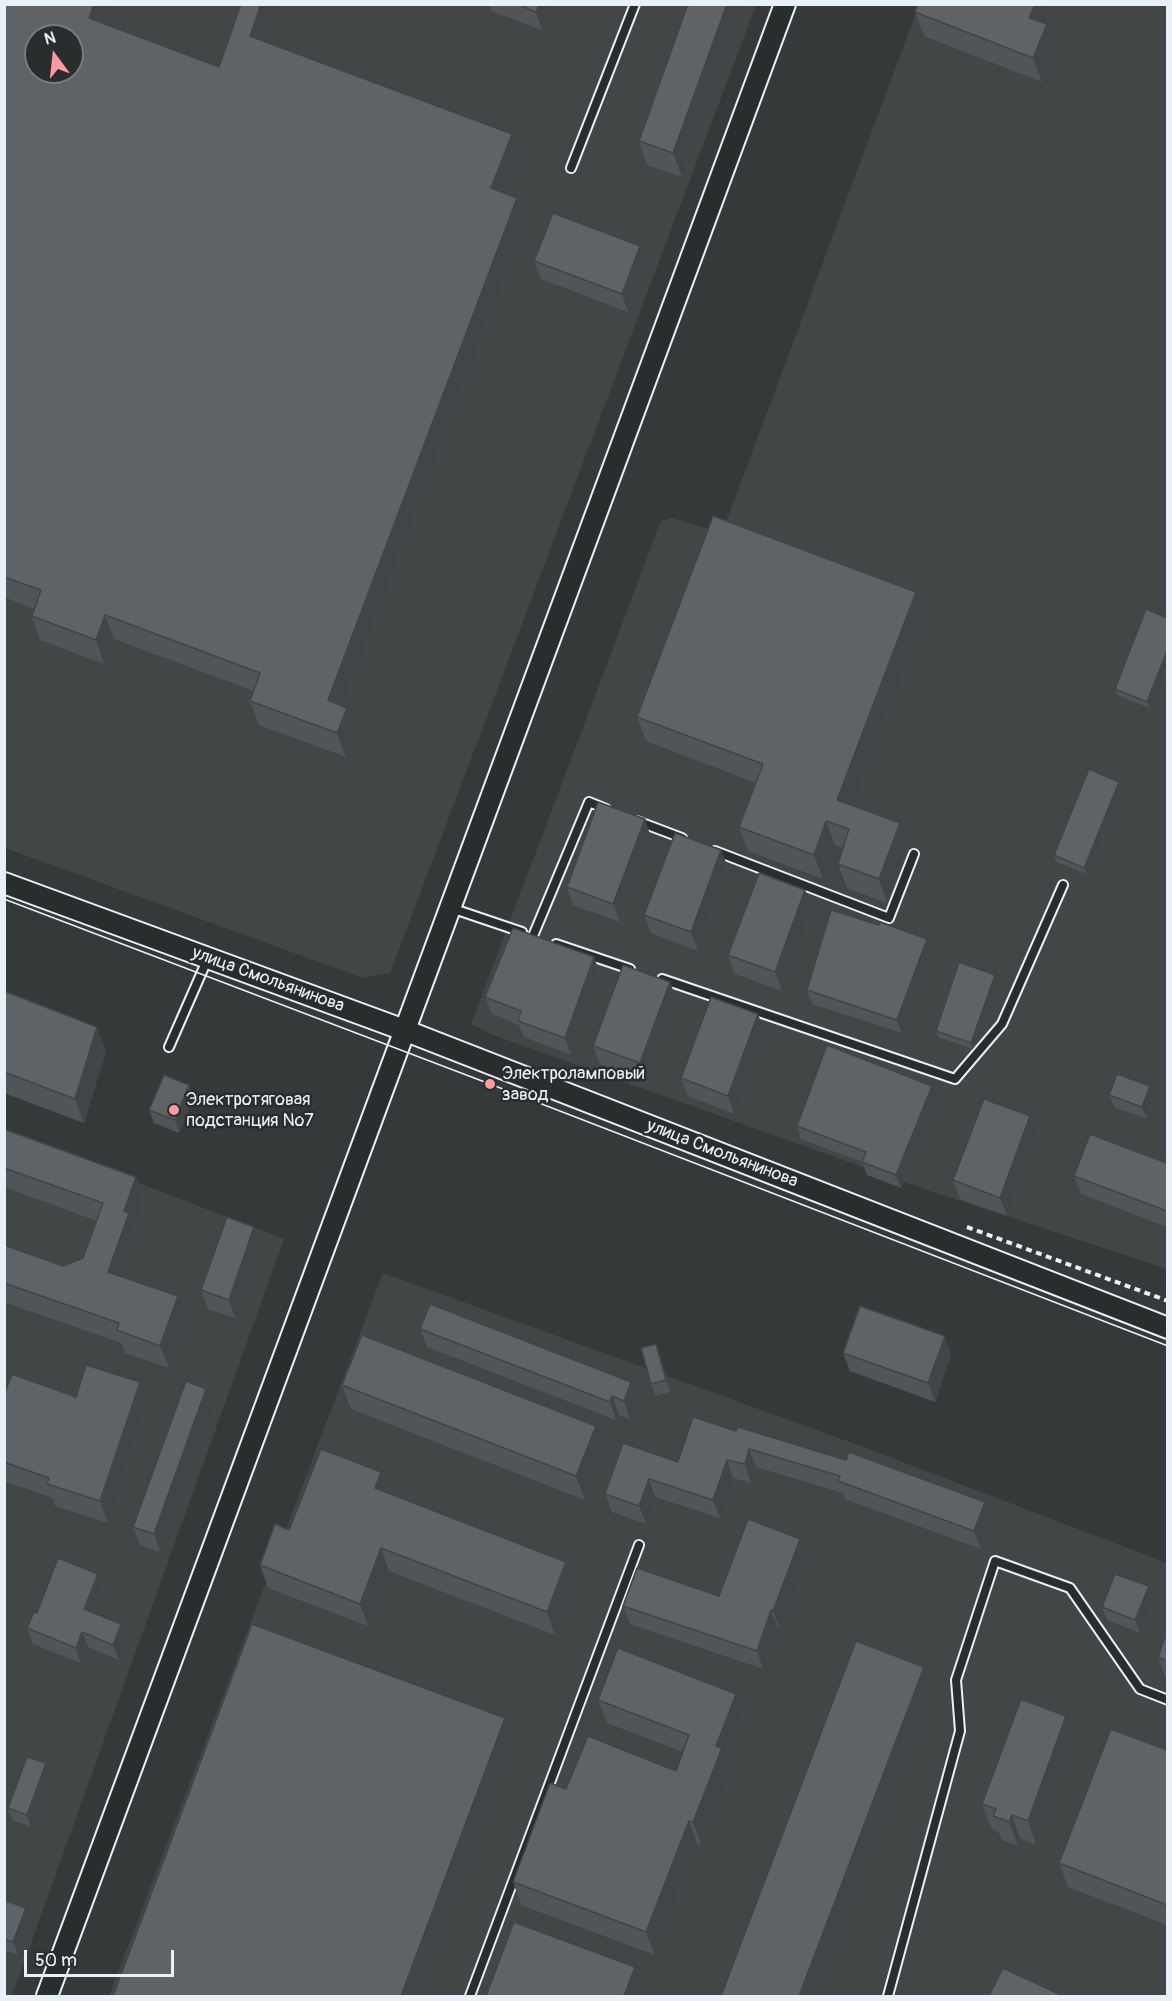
<!DOCTYPE html>
<html>
<head>
<meta charset="utf-8">
<style>
	body { margin:0 }
	#map { position:relative; width:1172px; height:2001px; overflow:hidden; background:#35393a; font-family:Pangolin,sans-serif }
	canvas { display:block }
	.frame { position:absolute; inset:0; border:6px solid #e8f1f8; pointer-events:none }
	.north { position:absolute; left:24px; top:24px; width:60px; height:60px; box-sizing:border-box; background:#2a2d2e; border:2px solid #767b7f; border-radius:50%; rotate:345deg; font-size:16px; font-weight:700; line-height:24px; text-align:center; color:#e8f1f8 }
	.north::after { content:''; display:block; margin:auto; width:21px; height:27px; background:#ff9aa2; clip-path:polygon(50% 0,100% 100%,50% 72%,0 100%) }
	.scale { position:absolute; left:24px; top:1950px; width:150px; height:27px; box-sizing:border-box; border:3px solid #e8f1f8; border-top:0; padding-left:8px; font-size:18px; line-height:21px; white-space:nowrap; color:#e8f1f8; -webkit-text-stroke:4px #2a2d2e; paint-order:stroke }
</style>
</head>
<body>
<div id="map">
<canvas width="1172" height="2001"></canvas>
<div class="frame"></div>
<div class="north">N</div>
<div class="scale">50 m</div>
</div>
<script>
const g = document.querySelector('canvas').getContext('2d');
g.lineJoin = 'round';
function fillPath(path, color) { g.fillStyle = color; g.fill(path, 'evenodd'); }
function stroke(path, color, width, dash) { g.strokeStyle = color; g.lineWidth = width; g.lineCap = dash ? 'butt' : 'round'; g.setLineDash(dash || []); g.stroke(path); }
function write(font, color, halo, rows, align = 'center') {
  g.font = font + ' Pangolin,sans-serif'; g.lineWidth = 5; g.setLineDash([]); g.textBaseline = 'middle'; g.strokeStyle = halo; g.fillStyle = color; for (const [text, x, y, turn = 0] of rows) {
    g.save(); g.translate(x, y); g.rotate((+turn || 0) * Math.PI / 180); g.textAlign = isNaN(turn) ? turn : align; if (halo) g.strokeText(text, 0, 0); g.fillText(text, 0, 0); g.restore();
  }
}
const built = new Path2D(`
	M4,5h752l-366,968 -27,5 -358,-130zM36,36h36v36h-36z
	M919,5h248v1264l-237,-78 -437,-156 -22,-11 190,-503 10,-3 51,15z
	M4,1131l280,108 -272,757h-8z
	M383,1273l475,172 309,118v433h-1058z`);
const path = new Path2D(`
	M967,1227l201,74`);
const service = new Path2D(`
	M571,168l64,-164
	M637,821l45,17
	M715,851l174,67 25,-64
	M451,908l71,24
	M533,936l56,-134 17,7
	M556,944l74,25
	M662,979l293,100 47,-55 61,-139
	M169,1047l39,-89
	M470,1996l169,-451
	M888,1996l72,-265 -4,-51 39,-119 75,27 70,101 28,11`);
const tertiary = new Path2D(`
	M4,883l400,147 764,298
	M47,1996l738,-1992`);
const tram = new Path2D(`
	M4,899l486,185 678,262`);
const wall = new Path2D(`
	M4,4l100,20 115,43 46,-26 255,117 -13,36 10,4 9,24 -183,484 4,2 8,24 -9,25 -87,-32 -9,-24 4,-10 -140,-52 -10,25 -64,-24 -8,-24 2,-7 -30,-12z
	M489,4h63l-10,26 -51,-19z
	M688,4h57l-63,173 -35,-12 -8,-24z
	M918,4h132l1,4 -6,16 10,24 -13,34 -118,-46 -9,-24z
	M640,246l7,19 -19,47 -87,-33 -7,-18z
	M1146,609l4,99 -33,-13 -2,-6z
	M925,617l-72,189 55,41 -21,56 -40,-15 -9,-24 5,-16 -8,-3 -12,34 -75,-28 -9,-24 17,-44 -110,-42 -9,-24z
	M1119,782l3,6 -35,86 -31,-12 -2,-7z
	M651,838l-31,84 -47,-17 -6,-18z
	M721,850l7,18 -30,83 -47,-18 -7,-18z
	M812,908l-30,83 -47,-17 -7,-19z
	M932,953l-30,80 -90,-29 -5,-14z
	M594,957l6,17 -29,81 -47,-18 -5,-12 -27,-11 -7,-17z
	M995,975l2,6 -24,68 -35,-12 -2,-6z
	M4,991l102,60 -22,72 -80,-30z
	M677,1000l-30,82 -47,-18 -7,-18z
	M758,1014l6,19 -30,81 -46,-18 -7,-18z
	M1109,1095l45,3 -7,21 -33,-12z
	M194,1097l-15,36 -25,-10 -5,-13z
	M937,1099l-36,89 -34,-13 -5,-13 -61,-23 -4,-13z
	M1030,1116l7,18 -30,82 -47,-17 -7,-19z
	M4,1129l132,48 8,23 -10,27 3,8 -15,42 64,41 -17,50 -44,-15 -4,-10 -117,-41v-57l59,21 20,-8 14,-37 -93,-34z
	M1167,1163v64l-86,-33 -7,-18z
	M254,1227l7,18 -26,73 -27,-9 -7,-19z
	M420,1329l211,53 7,18 -8,19 -11,-4 -3,5 -189,-73z
	M843,1353l108,2 -16,47 -85,-31z
	M661,1357l9,35 -15,4 -4,-12z
	M342,1385l263,65 -20,50 -234,-91z
	M4,1395l72,2 72,7 -40,119 -53,-17 -2,-8 -49,-17z
	M213,1407l-53,145 -20,-7 -7,-18z
	M693,1417l299,104 -11,28 -136,-50 -2,-6 -87,-26 -5,16 -18,-5 -13,40 -65,-21 -9,27 -34,-12 -7,-18 73,-32z
	M389,1493l186,91 -20,51 -166,-64 -21,55 -100,-38 -8,-23 29,-35z
	M800,1539l7,18 -27,72 -2,-1 -15,41 -133,-45 -7,-18 96,-10z
	M98,1574l5,15 -9,24 33,27 -8,20 -31,-13 -7,16 -48,-19 -6,-16 10,-15z
	M1153,1598l-13,35 -33,-13 -5,-13z
	M1167,1632v49l-9,-24z
	M736,1694l8,22 -17,45 3,10 -29,74 -4,-2 -42,112 -134,-50 -8,-23 53,-93 110,-18 7,-19 -76,-29 -9,-23z
	M1075,1739l-39,106 -16,-7 -2,8 -16,-6 -4,-9 -7,-3 -9,-24z
	M1167,1750v175l-99,-38 -9,-24z
	M50,1776l-19,51 -19,-7 -4,-12z
	M4,1907l27,13 -13,35 -14,-5z`);
const shadedWall = new Path2D(`
	M94,4h17l-14,38 -8,-24z
	M261,4h17l-19,56 -9,-24z
	M539,4h13l-10,26 -6,-18z
	M727,4h18l-63,173 -9,-24z
	M1035,4h15l1,4 -13,34 -9,-24z
	M1047,24l8,24 -13,34 -9,-24z
	M512,134l8,24 -20,54 -9,-24z
	M517,198l9,24 -190,502 -8,-24z
	M640,246l7,19 -19,47 -6,-18z
	M916,592l9,25 -79,207 -9,-24z
	M105,615l9,24 -10,25 -8,-24z
	M1167,651v12l-17,45 -3,-6z
	M347,708l8,24 -9,25 -9,-24z
	M1119,782l3,6 -35,86 -3,-6z
	M645,819l6,19 -31,84 -7,-18z
	M826,821l9,24 -12,34 -9,-24z
	M900,823l8,24 -21,56 -8,-24z
	M721,850l7,18 -30,83 -7,-19z
	M805,890l7,18 -30,83 -7,-19z
	M927,939l5,14 -30,80 -5,-13z
	M594,957l6,17 -29,81 -6,-17z
	M995,975l2,6 -24,68 -2,-6z
	M670,982l7,18 -30,82 -7,-19z
	M758,1014l6,19 -30,81 -6,-18z
	M97,1027l9,24 -22,72 -9,-24z
	M189,1085l5,12 -15,36 -4,-13z
	M932,1086l5,13 -36,89 -5,-13z
	M1150,1086l4,12 -7,21 -5,-12z
	M1030,1116l7,18 -30,82 -7,-18z
	M136,1177l8,23 -10,27 3,8 -21,59 -8,-22 16,-61z
	M254,1227l7,18 -26,73 -6,-18z
	M178,1296l8,22 -17,50 -9,-22z
	M945,1336l6,19 -16,47 -7,-19z
	M656,1344l5,13 9,35 -4,-12z
	M140,1382l8,22 -40,119 -8,-22z
	M631,1382l7,18 -8,19 -6,-18z
	M206,1389l7,18 -53,145 -6,-18z
	M612,1396l7,19 -3,5 -6,-18z
	M596,1426l9,24 -20,50 -9,-24z
	M749,1449l7,18 -5,16 -6,-19z
	M727,1460l6,18 -13,40 -7,-18z
	M381,1472l8,23 -14,-7z
	M649,1479l6,18 -9,27 -7,-18z
	M985,1502l7,19 -11,28 -7,-18z
	M800,1539l7,18 -27,72 -7,-18z
	M381,1548l8,23 -21,55 -8,-22z
	M566,1562l9,22 -20,51 -8,-23z
	M98,1574l5,15 -13,35 -6,-15z
	M1149,1586l4,12 -13,35 -5,-13z
	M771,1610l7,18 -15,41 -6,-18z
	M121,1624l6,16 -8,20 -6,-15z
	M82,1632l6,15 -7,16 -5,-15z
	M924,1667l9,23 -117,306h-17z
	M736,1694l8,22 -17,45 3,10 -29,74 -8,-23 23,-76z
	M1066,1716l9,23 -39,106 -8,-24z
	M505,1718l9,24 -95,254h-18z
	M46,1763l4,13 -19,51 -4,-12z
	M1012,1815l8,23 -2,8 -9,-24z
	M689,1821l8,22 -42,112 -9,-23z
	M26,1908l5,12 -13,35 -5,-13z
	M635,1967l9,24 -2,5h-18z`);
const building = new Path2D(`
	M4,4h90l-5,14 130,49 22,-63h20l-11,32 262,98 -21,54 26,10 -189,502 19,8 -10,25 -87,-32 10,-28 -155,-58 -9,25 -64,-24 9,-26 -37,-13zM36,36h36v36h-36z
	M517,4h22l-3,8z
	M688,4h39l-54,149 -34,-12z
	M918,4h117l-6,14 18,6 -14,34 -118,-46z
	M553,213l87,33 -18,48 -88,-33z
	M713,516l203,76 -79,208 63,23 -21,56 -41,-15 11,-35 -23,-8 -12,34 -75,-28 24,-63 -126,-47z
	M1146,609l21,9v33l-20,51 -32,-13z
	M1089,769l30,13 -35,86 -30,-13z
	M598,802l47,17 -32,85 -46,-17z
	M675,833l46,17 -30,82 -47,-17z
	M759,873l46,17 -30,82 -47,-17z
	M831,910l48,15 1,-3 47,17 -30,81 -90,-30z
	M513,928l81,29 -29,81 -47,-17 3,-10 -36,-14z
	M959,962l36,13 -24,68 -35,-12z
	M623,965l47,17 -30,81 -47,-17z
	M4,991l93,36 -22,72 -71,-27z
	M711,997l47,17 -30,82 -47,-18z
	M827,1045l105,41 -36,89 -34,-13 4,-10 -69,-26z
	M1117,1074l33,12 -8,21 -33,-12z
	M164,1075l25,10 -14,35 -26,-10z
	M984,1099l46,17 -30,82 -47,-18z
	M4,1129l132,48 -12,34 5,2 -21,59 70,24 -18,50 -43,-16 2,-7 -115,-40v-38l59,21 20,-8 20,-55 -99,-35z
	M1090,1134l77,29v48l-93,-35z
	M227,1217l27,10 -25,73 -28,-10z
	M430,1304l201,78 -7,19 -12,-5 -2,6 -190,-73z
	M860,1306l85,30 -17,47 -85,-30z
	M362,1335l234,91 -20,50 -234,-91z
	M656,1344l10,36 -15,4 -10,-36z
	M86,1365l54,17 -40,119 -53,-17 2,-6 -45,-16v-67l8,-21 64,23z
	M186,1381l20,8 -52,145 -21,-7z
	M693,1417l43,14 2,-4 108,33 3,-8 136,50 -11,29 -136,-50 2,-5 -91,-27 -4,15 -18,-4 -14,40 -64,-21 -10,27 -34,-12 18,-51 55,19z
	M321,1449l60,23 -6,16 191,74 -19,50 -166,-64 -21,56 -100,-39 15,-41 14,6z
	M748,1519l52,20 -27,72 -2,-1 -14,41 -134,-45 14,-38 82,28z
	M58,1558l40,16 -14,35 37,15 -8,21 -31,-13 -6,16 -49,-20 7,-16 3,1z
	M1115,1574l34,12 -14,34 -33,-13z
	M252,1624l253,94 -104,278h-288z
	M1167,1632v29l-9,-4z
	M856,1641l68,26 -125,329h-78z
	M618,1648l118,46 -20,52 6,2 -29,74 -4,-1 -43,111 -133,-50 37,-99 16,6 22,-53 88,35 13,-36 -91,-35z
	M1021,1699l45,17 -38,105 -16,-6 -3,7 -16,-6 3,-7 -14,-5z
	M1111,1729l56,21v155l-108,-42z
	M27,1757l19,6 -19,52 -19,-7z
	M7,1901l19,7 -13,34 -9,-3v-32z
	M514,1922l121,45 -11,29h-138z
	M1003,1968l60,28h-74z`);
const markers = [
	[490,1084,6,"#ff9aa2"],
	[174,1110,6,"#ff9aa2"]
];
const streetNames = [
	["улица Смольянинова",268,980,20],
	["улица Смольянинова",722,1154,21]
];
const poiNames = [
	["Электроламповый",502,1074],
	["завод",502,1095],
	["Электротяговая",186,1100],
	["подстанция №7",186,1121]
];
fillPath(built, '#424647');
stroke(service, '#e8f1f8', 12);
stroke(tertiary, '#e8f1f8', 24);
stroke(path, '#e8f1f8', 4, [6, 4.5]);
stroke(service, '#2a2d2e', 8);
stroke(tertiary, '#2a2d2e', 20);
stroke(tram, '#e8f1f8', 1.5);
fillPath(wall, '#525557');
fillPath(shadedWall, '#424547');
fillPath(building, '#5f6365');
stroke(building, '#424547', 1.5);
for (const [x, y, r, color] of markers) { const dot = new Path2D(); dot.arc(x, y, r, 0, 2 * Math.PI); g.fillStyle = color; g.fill(dot); stroke(dot, '#2a2d2e', 2); }
write('18px', '#e8f1f8', '#2a2d2e', streetNames);
write('18px', '#e8f1f8', '#2a2d2e', poiNames, 'left');
</script>
</body>
</html>
